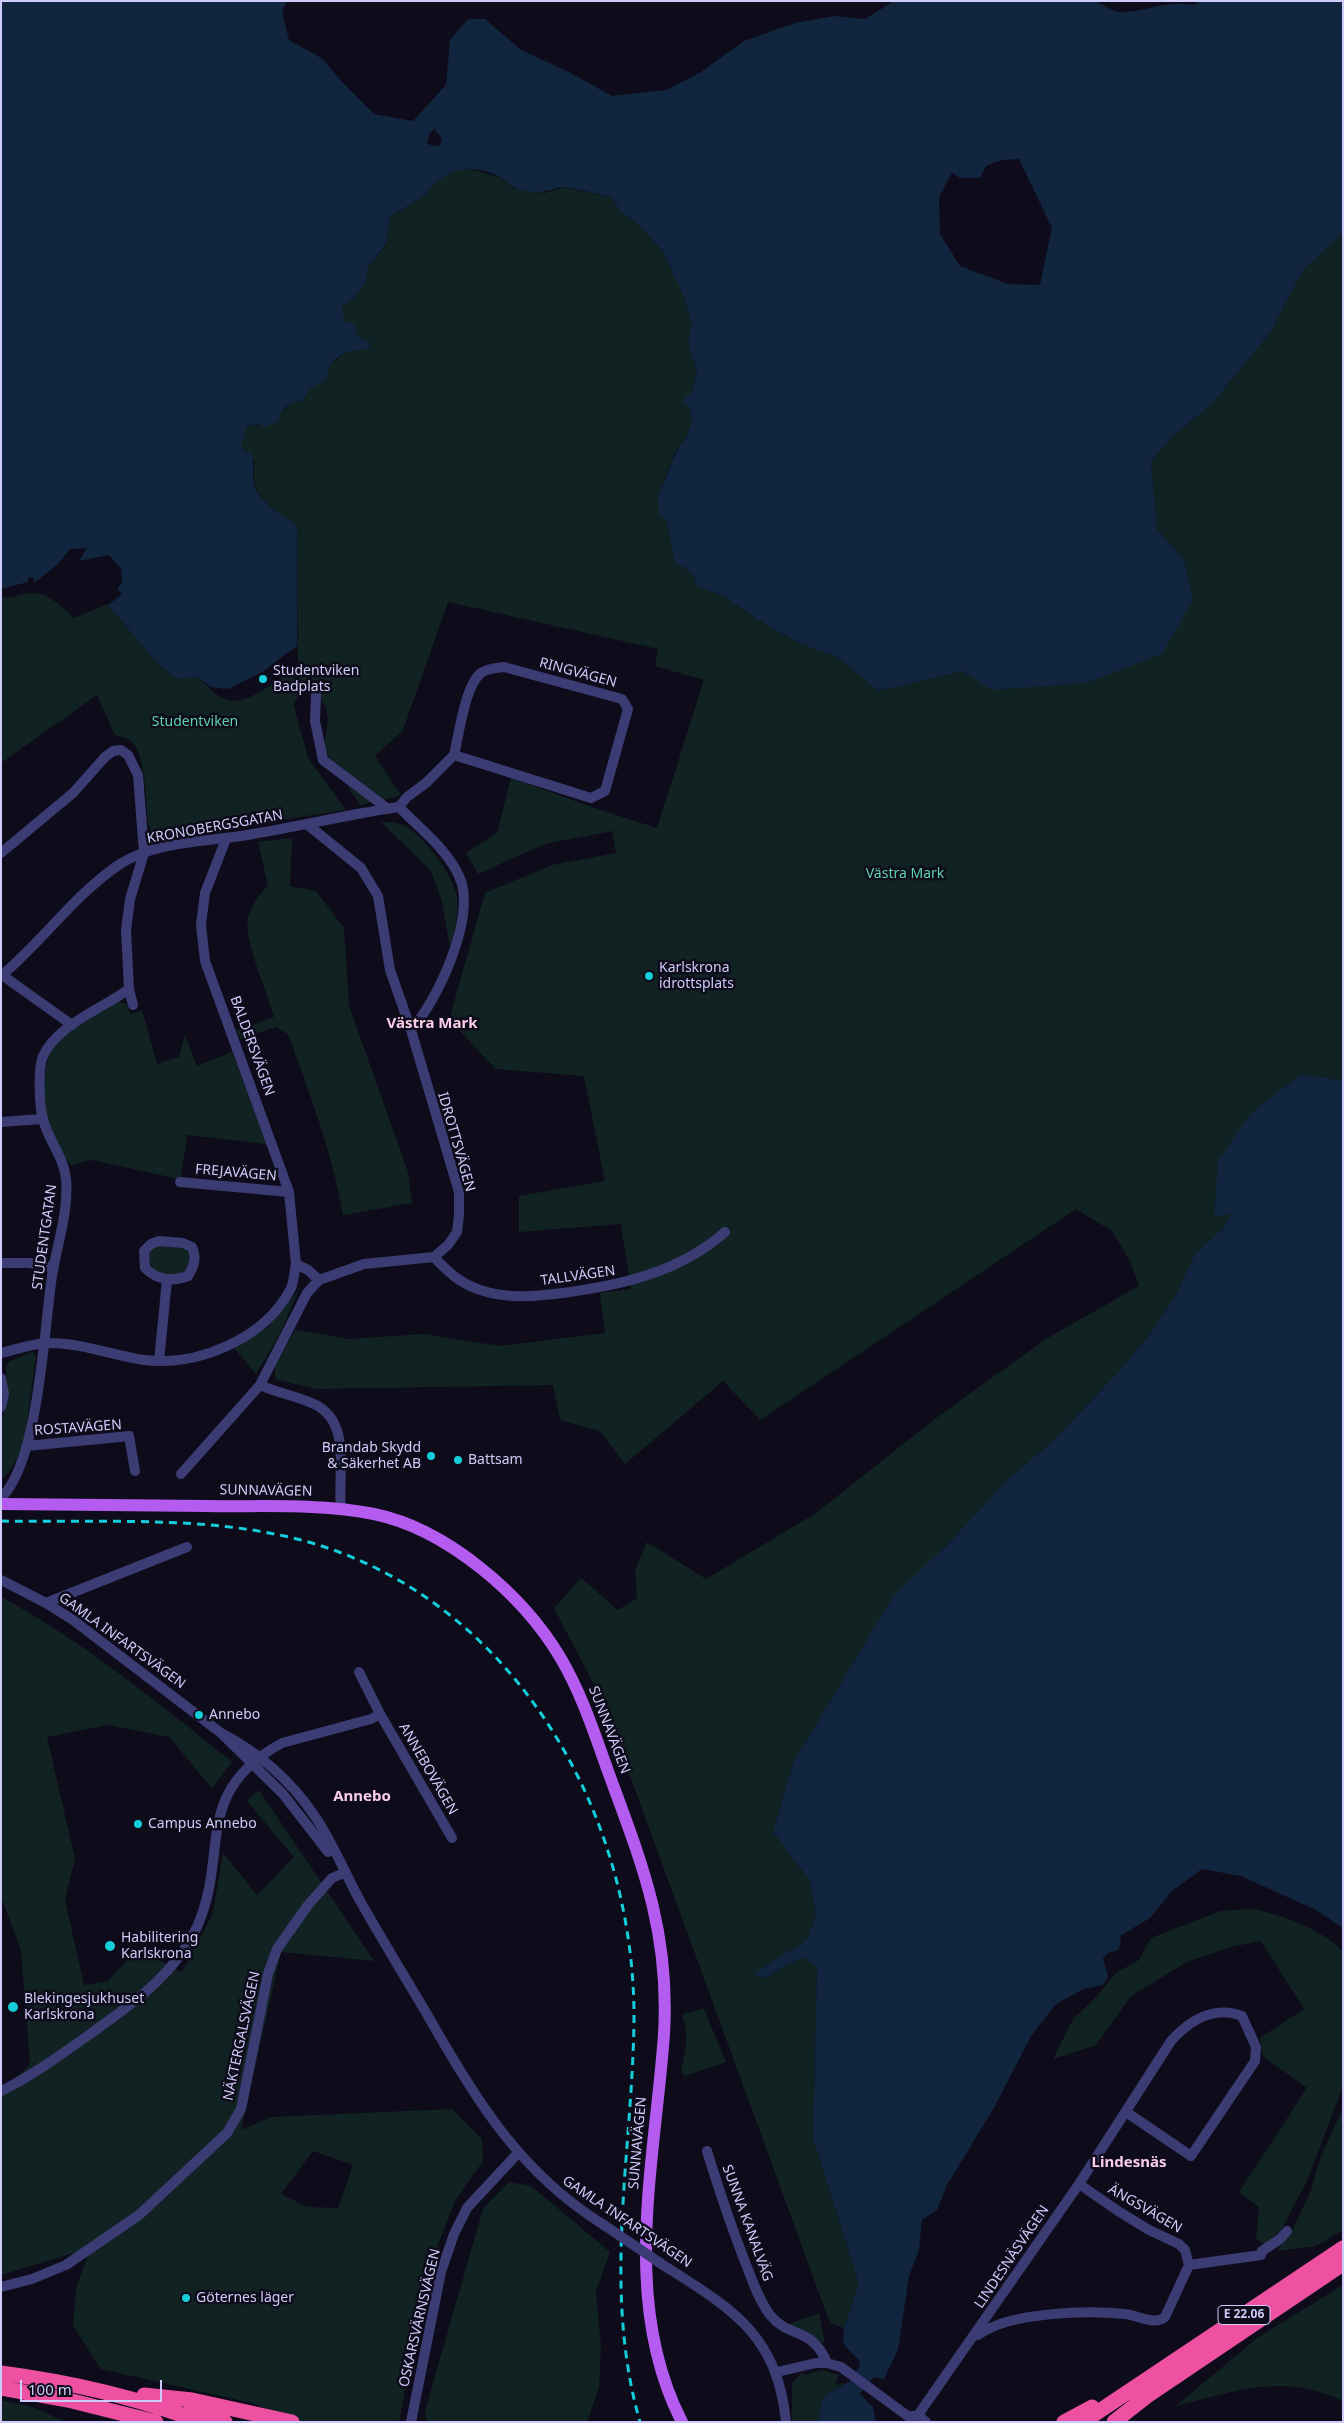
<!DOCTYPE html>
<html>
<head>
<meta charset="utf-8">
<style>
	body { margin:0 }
	#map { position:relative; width:1344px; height:2423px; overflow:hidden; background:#0e0c1a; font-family:"Noto Sans",sans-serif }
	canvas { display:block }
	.frame { position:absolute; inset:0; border:2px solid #cfcbfa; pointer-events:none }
	.scale { position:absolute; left:20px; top:2380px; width:142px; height:22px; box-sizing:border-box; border:2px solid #cfcbfa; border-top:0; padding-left:6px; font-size:15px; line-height:18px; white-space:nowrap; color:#cfcbfa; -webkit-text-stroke:4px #0e0c1a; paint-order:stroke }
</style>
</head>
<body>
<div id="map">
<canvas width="1344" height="2423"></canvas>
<div class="frame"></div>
<div class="scale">100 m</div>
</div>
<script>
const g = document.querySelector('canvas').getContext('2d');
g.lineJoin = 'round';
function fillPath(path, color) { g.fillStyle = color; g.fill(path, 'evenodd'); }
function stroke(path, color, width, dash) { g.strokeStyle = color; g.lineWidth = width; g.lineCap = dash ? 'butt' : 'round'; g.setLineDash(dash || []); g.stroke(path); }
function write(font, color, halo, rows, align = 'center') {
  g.font = font + ' "Noto Sans",sans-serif'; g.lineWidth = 5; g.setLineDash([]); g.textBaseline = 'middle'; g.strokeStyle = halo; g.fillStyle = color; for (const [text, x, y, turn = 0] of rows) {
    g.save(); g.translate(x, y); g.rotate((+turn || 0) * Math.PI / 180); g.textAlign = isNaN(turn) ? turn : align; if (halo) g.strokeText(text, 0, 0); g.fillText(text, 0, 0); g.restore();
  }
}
const green = new Path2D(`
	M467,168l32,9 15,12 31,4 20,-6 47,11 10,15 19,14 21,24 20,41 10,31 -4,21 9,27 -7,37 2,15 -7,16 -8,9 -19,48 8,24 9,42 17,11 4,12 30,13 29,20 41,24 41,15 42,34 84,-20 30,19 191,-130 -27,-31 -6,-68 22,-25 39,-32 58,-71 33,-63 40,-37v848l-42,-7 -84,118 -3,24 19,-4 -10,16 -28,26 -20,42 -21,33 -33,40 -67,71 -47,40 -58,63 -55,53 -101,167 -20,69 37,49 6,33 -9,26 -53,34 10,4 39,-21 14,10 -4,171 46,146 -15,44 -14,-5 -227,-621 -49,-94 27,-30 37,32 19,-12 -2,-27 12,-29 59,37 110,-66 124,-98 106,-76 93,-53 -9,-25 -18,-30 -36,-22 -316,211 -37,-39 -98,83 -25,-33 -40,-11 -7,-35 -237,4 -41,-10v-13l20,-36 54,9 74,-5 77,12 105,-13 -5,-40 31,-4 -10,-65 -102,8v-36l86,-15 -21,-105 -88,-7 -47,-49 36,-127 67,-28 64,-12 -4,-22 -67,13 -67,30 -12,-21 31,-20 14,-55 92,33 54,17 47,-148 -49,-14 3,-17 -210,-47 -45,128 -28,26 26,39 -41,10 -36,-56c3,-29 10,-36 -11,-61l-9,4 -11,11 15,55 38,52 -187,28 -7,-5 -4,-9c-2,-20 -2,-66 -15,-81 -5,-6 -11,-6 -18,-8l-18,-40 -96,68v-166c11,2 18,-3 28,-4 18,-2 33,14 45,25l36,-15 -2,2 51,60 18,14 20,-2c7,5 19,19 27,22 23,10 57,-22 74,-36l-1,-136c-25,-20 -49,-30 -42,-65l-14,-15 6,-20 32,-6c3,-15 11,-17 25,-21l3,-10 18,-12 6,-14 12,-10 11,-4 4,-13 -14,-15 -3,-15 15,-11 10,-15 2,-14 18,-22 4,-29c14,-6 22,-14 36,-20 6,-16 24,-25 41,-28z
	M381,822c6,0 13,0 19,2 22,7 54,52 57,74 2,16 -3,34 -7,50l-8,-47 -11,-30z
	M292,838l-2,48 26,5 28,37 5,78 59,166 4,31 -69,12c-11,-63 -33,-121 -55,-181l-12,-7 -35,12 -5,-8 38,-14c-6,-22 -31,-79 -26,-99 4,-14 11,-23 20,-33l-10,-43z
	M118,1002l9,2 3,10 12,-4 15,54 22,-7 6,-22 12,31 35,-14 35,92 -80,-9 -6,42 -2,2 -87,-19 -22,5c-7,-13 -20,-30 -24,-44 -4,-18 -3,-66 10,-79 17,-17 42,-28 62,-40z
	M158,1244l29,4 3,4 -1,16c-15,13 -28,7 -42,-4l3,-15z
	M300,1288l-22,49 -22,37 -22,-26 34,-21z
	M33,1352l3,4 -12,88 -11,22 -12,15v-60l7,-26 -2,-29 4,-5z
	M1,1597c84,45 157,106 231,165l-20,26 -43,-51 -61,-12 -61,12 28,122 -10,41 19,85 24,-4 30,-32 44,23 31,-59 10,-60 34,42 37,-38 -47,-56 12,-11 115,171 -93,-9 -40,178 31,-13 180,-8 30,30 1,22 -28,40 -27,70 -29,151h-102l-45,-19 -151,-34 -28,-43 3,-37 14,-41 -89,27v-183l29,-28 -9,-114 -20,-53zM313,2151l40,14 -15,43 -31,-1 -26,-13z
	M1252,1909c33,7 65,18 91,42v135l-36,95 -26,49 -16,15 -9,-6 3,-32 -20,-15 68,-104 -44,-32 -3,-18 44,-29 -43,-68 -30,6 -44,15 -56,34 -35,49 -43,14 20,-40 23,-22 20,-24 23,-13 12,-22 69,-27z
	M704,2009l22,53 -41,14 -4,-5c4,-18 9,-37 1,-55l3,-3z
	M1343,2108v122l-27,16 -39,5 16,-23 17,-35 11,-37z
	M509,2182l22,4 79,66 -14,39 5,56 -2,40 -12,35h-160l-2,-11 58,-202z
	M1343,2285v116c-59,-29 -107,-10 -167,5l81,-68z
	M819,2313l6,31 -38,-19z
	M822,2370l17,5 -4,10 11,-2 -22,13 -7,26h-25v-39l9,-10 4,2z
	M1,2400l31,7 34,15h-65z`);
const water = new Path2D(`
	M1,1h286l-5,11 7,28 34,19 19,23 32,32 39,7 33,-36 4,-45 18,-21h17l36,31 48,22 43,24 54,-6 35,-18 43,-31 51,-18 39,-7 31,3 29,-18h202c6,3 17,11 25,11 25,0 46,-12 72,-7l7,-4h143v232l-40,37 -33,63 -58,71 -39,32 -22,25 6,68 27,31 9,40 -31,54 -76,29 -94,7 -30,-19 -83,20 -42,-34 -41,-15 -41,-24 -29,-20 -30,-13 -4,-12 -17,-11 -9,-42 -7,-7 -1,-17 20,-48 7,-9 7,-16 -2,-15 -8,-7 10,-9 5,-21 -9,-27 4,-21 -10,-31 -20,-41 -21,-24 -19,-14 -10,-15c-7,-2 -44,-12 -49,-11 -16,3 -20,7 -38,4 -14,-2 -15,-8 -26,-14 -17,-10 -39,-11 -55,0 -9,6 -14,9 -18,19 -14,5 -22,14 -36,20l-4,28 -18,23 -2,14 -10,15 -15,11 4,15 9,1 4,14 13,6 -3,6c-14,1 -30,3 -38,17 -2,4 -2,9 -4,12 -8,10 -17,6 -22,22 -14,4 -22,5 -25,21l-15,6 -5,-3 -12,3 -6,20 4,5 6,1c5,11 0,19 3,30 4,19 28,32 43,43v120l-35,26 -34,17 -17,-2 -14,-10 -20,2 -18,-14 -51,-60 14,-11 -5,-5 5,-6 -1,-14 -12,-14 -30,6 8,-13 -17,1 -12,15 -24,19v-5l-5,-1 -1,5 -27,7zM434,129l8,9 -2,7 -7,1 -6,-3 2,-8zM1019,159l33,69 -12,57 -32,-1 -48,-18 -20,-32 -1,-37 13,-24 8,5h20l6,-12 15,-6z
	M1301,1074l42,7v847l-27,-18 -75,-34 -39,-7 -30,22 -22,27 -30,18 1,8 -4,7 -8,1 -6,6 5,19 -5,8 -19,4 -28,15 -25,32 -36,70 -48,79 -10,25 -15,10 -3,30 -10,26 -11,74 -14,29 -10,-2 -14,17 13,13 3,15h-59l7,-26 25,-14 11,-17 -1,-5 -13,-13 -3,-5 1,-14 15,-44 -46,-146 4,-171 -14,-10 -39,21 -11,-4 54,-34 9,-26 -6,-33 -37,-49 20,-69 101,-168 55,-52 58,-63 47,-40 67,-71 33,-40 21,-33 20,-42 28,-26 9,-15 -18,4 4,-56 31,-46z`);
const minor = new Path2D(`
	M316,695l-1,26 8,39 65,49
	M399,807c20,21 52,45 62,74 13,40 -23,119 -50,149
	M226,839l-21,54 -4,32 4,36 84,231 7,72
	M1,853l72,-60 32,-36 8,-6 8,-1 7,5 10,20 6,78 -14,46 -4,31 3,59 4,16
	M2,975l70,50
	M1,976c42,-35 73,-81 119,-112 38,-24 91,-22 133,-30 49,-8 97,-20 146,-27l8,-10 19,-14 28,-28 137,43 14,-7 23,-82 -6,-10 -118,-32c-8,1 -16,1 -23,6 -16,12 -22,62 -27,82
	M1,1122l41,-3
	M180,1182l109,10
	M159,1241l24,2 9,4c5,10 2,20 -4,29 -16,6 -31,4 -43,-8l-1,-17 7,-7z
	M434,1257c16,17 29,29 53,35 25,7 51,4 76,1 59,-8 117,-21 162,-61
	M1,1263h29l24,5
	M1,1353c14,-3 30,-9 45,-10 33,-1 65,12 98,17 53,7 120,-21 146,-70 4,-6 4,-18 6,-26l12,6 11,10
	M159,1361l8,-81
	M1,1378l3,16 -3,13
	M260,1385c17,8 37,11 54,19 39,18 23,71 27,105
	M27,1446l102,-10 6,35
	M181,1474l79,-89 47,-92 12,-13 45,-16 70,-7 14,-12 9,-13 2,-17v-23l-48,-162 -21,-60 -12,-74 -17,-28 -53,-43
	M1,1498c38,-36 43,-170 51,-222 5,-32 17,-65 14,-97 -2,-22 -18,-39 -23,-60 -4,-13 -5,-52 0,-63 15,-32 59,-47 86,-67
	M1,1580l45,23 27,17 148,113 62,61 45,58
	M46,1603l141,-56
	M359,1672l21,42 72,124
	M221,1733c37,19 70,48 93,82 18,26 30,56 45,84 22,39 46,78 69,117 47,83 93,158 176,209
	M1,2091c33,-16 62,-38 92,-59 41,-30 80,-56 103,-103 35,-76 -6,-135 86,-186l89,-24 9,-5
	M707,2151c12,39 25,78 40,116 6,16 13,35 23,48 19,24 42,11 57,48
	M660,2263c70,45 117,69 126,159
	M1189,2265l72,-10 1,-4 18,-12 7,-8
	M1,2287l31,-8 34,-14 73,-50 88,-82 14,-24 27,-135 9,-25 31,-44 24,-27 12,-5
	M978,2335c31,-23 110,-25 147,-21 12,1 30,12 40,3l24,-52 -4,-15 -6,-6 -30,-14 -31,-19 -39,-27
	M777,2372l39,-9h11l14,4 68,50 9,-2 161,-231 92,-143c18,-20 43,-36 71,-25l14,31 -1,14 -64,95 -65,-44
	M918,2415l8,7
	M411,2422l30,-150 13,-38 13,-26 51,-55`);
const major = new Path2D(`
	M1,1504c68,1 137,1 205,2 55,1 114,-3 168,8 73,15 149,81 186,143 22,37 35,78 49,117 34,92 61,160 55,260 -9,128 -44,268 18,388`);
const highway = new Path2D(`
	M1,2373c69,9 135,24 200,49
	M1,2388l67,12 88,22
	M144,2395l48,5 100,22
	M190,2411l35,11
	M1064,2422l28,-15
	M1083,2422l260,-174
	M1114,2422l33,-26 196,-132`);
const rail = new Path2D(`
	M1,1521c99,2 204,-6 300,19 212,56 335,273 333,482 -2,134 -32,268 6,400`);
const minorBridge = new Path2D(`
	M604,2225l56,38`);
const markers = [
	[263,679,5,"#15cedb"],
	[649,976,5,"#15cedb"],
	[431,1456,5,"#15cedb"],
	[458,1460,5,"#15cedb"],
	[199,1715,5,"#15cedb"],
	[138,1824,5,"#15cedb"],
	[110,1946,6,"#15cedb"],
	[13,2007,6,"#15cedb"],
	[186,2298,5,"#15cedb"]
];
const shields = [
	[1244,2315,52]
];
const shieldNames = [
	["E 22.06",1244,2315]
];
const poiNames = [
	["Studentviken",273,671],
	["Badplats",273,687],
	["Karlskrona",659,968],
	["idrottsplats",659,984],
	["Brandab Skydd",421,1448,"right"],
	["& Säkerhet AB",421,1464,"right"],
	["Battsam",468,1460],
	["Annebo",209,1715],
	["Campus Annebo",148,1824],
	["Habilitering",121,1938],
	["Karlskrona",121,1954],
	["Blekingesjukhuset",24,1999],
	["Karlskrona",24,2015],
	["Göternes läger",196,2298]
];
const streetNames = [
	["RINGVÄGEN",578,673,15],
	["KRONOBERGSGATAN",215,827,-10],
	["BALDERSVÄGEN",252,1046,70],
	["IDROTTSVÄGEN",456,1142,74],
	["FREJAVÄGEN",236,1173,5],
	["STUDENTGATAN",45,1237,-82],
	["TALLVÄGEN",578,1276,-8],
	["ROSTAVÄGEN",78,1428,-4],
	["SUNNAVÄGEN",266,1491,1],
	["GAMLA INFARTSVÄGEN",122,1641,36],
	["SUNNAVÄGEN",609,1730,69],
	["ANNEBOVÄGEN",428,1769,60],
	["NÄKTERGALSVÄGEN",242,2036,-78],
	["SUNNAVÄGEN",638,2143,-85],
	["ÄNGSVÄGEN",1145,2209,30],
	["GAMLA INFARTSVÄGEN",627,2222,34],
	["SUNNA KANALVÄG",747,2223,70],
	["LINDESNÄSVÄGEN",1012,2257,-56],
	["OSKARSVÄRNSVÄGEN",420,2318,-77]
];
const parkNames = [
	["Studentviken",195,722],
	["Västra Mark",905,874]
];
const neighbourhoodNames = [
	["Västra Mark",432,1024],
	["Annebo",362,1797],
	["Lindesnäs",1129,2163]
];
fillPath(green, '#102322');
fillPath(water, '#11253e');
stroke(minor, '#3c3c75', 10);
stroke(major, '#b45cef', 12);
stroke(highway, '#ee51a1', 15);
stroke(rail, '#15cedb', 3, [8, 6]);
stroke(minorBridge, '#3c3c75', 10);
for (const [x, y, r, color] of markers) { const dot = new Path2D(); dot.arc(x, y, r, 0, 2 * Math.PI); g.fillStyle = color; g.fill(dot); stroke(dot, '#0e0c1a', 2); }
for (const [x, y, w] of shields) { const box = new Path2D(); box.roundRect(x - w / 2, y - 9.5, w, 19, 4); g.fillStyle = '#0e0c1a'; g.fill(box); stroke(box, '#cfcbfa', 1); }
write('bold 12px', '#cfcbfa', null, shieldNames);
write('14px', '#cfcbfa', '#0e0c1a', poiNames, 'left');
write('14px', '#cfcbfa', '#0e0c1a', streetNames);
write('14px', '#5fd1b1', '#0e0c1a', parkNames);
write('bold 15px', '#facdeb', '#0e0c1a', neighbourhoodNames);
</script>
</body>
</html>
